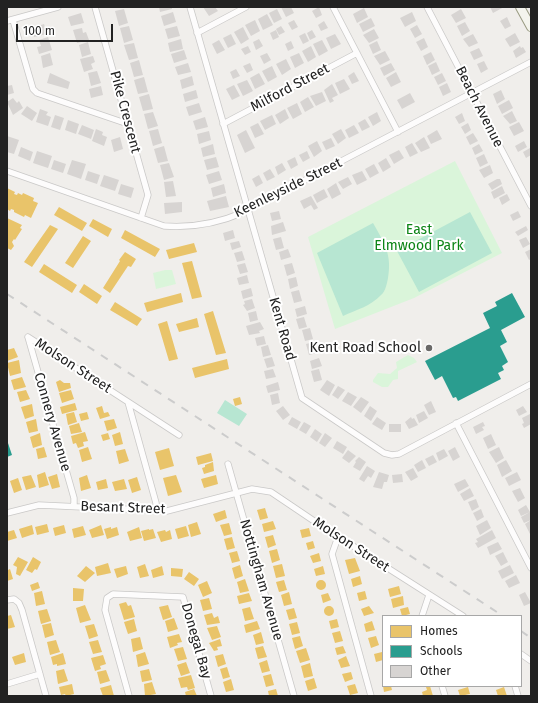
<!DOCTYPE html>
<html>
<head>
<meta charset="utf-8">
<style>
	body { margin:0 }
	#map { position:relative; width:538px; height:703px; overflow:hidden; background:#f0eeeb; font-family:"Fira Sans",sans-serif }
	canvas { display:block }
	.frame { position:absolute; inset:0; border:8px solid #222; pointer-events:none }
	.legend { position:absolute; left:382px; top:615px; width:140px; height:72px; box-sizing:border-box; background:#fff; border:1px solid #a7a7a7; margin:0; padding:5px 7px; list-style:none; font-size:12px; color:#222 }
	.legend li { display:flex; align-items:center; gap:8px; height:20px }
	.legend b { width:20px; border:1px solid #a7a7a7 }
	.scale { position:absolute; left:16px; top:24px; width:97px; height:18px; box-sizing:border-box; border:2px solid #222; border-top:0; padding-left:5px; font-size:12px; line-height:14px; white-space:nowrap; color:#222; -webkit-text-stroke:3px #fff; paint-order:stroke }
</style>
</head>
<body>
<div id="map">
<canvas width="538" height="703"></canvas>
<div class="frame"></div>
<ul class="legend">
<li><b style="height:11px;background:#e9c46a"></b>Homes</li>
<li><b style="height:11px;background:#2a9d8f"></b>Schools</li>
<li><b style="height:11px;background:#d7d4d2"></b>Other</li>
</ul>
<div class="scale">100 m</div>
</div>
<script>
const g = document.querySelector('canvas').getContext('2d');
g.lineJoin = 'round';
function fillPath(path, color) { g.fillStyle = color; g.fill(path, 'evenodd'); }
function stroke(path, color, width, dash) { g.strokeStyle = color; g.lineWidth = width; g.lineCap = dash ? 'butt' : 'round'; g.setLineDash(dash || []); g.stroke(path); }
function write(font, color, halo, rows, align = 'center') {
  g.font = font + ' "Fira Sans",sans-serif'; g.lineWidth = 4; g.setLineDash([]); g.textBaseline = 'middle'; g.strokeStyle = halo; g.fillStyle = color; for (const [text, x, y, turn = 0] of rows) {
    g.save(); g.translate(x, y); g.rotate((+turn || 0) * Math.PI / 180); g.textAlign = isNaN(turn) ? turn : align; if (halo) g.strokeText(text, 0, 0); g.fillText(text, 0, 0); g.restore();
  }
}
const park = new Path2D(`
	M455,161l47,92 -88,45 -79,31 -27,-92z
	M165,270h7l4,14 -20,5 -3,-16z
	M408,355l6,3 3,4 -19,9v8l-5,1 -5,7h-6l-9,-5v-2l5,-7 12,1 7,-6 -1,-6z`);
const pitch = new Path2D(`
	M470,212l22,41 -73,39 -22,-41z
	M373,223c12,21 19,32 15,55 -1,6 -3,14 -7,17 -10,11 -25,15 -38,21l-26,-63z
	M225,400l22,14 -8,12 -22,-13z`);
const homes = new Path2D(`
	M7,188l8,4 -1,2 3,1 1,-2 4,2 1,-2 11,5 -1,3 5,2 -7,15 -6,-3 -1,2 -10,-5v-2l-3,-1 -1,2 -3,-2z
	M59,207l28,16 -5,8 -28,-16z
	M7,218l15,7 -2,3 2,1 -7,11 -1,-1 -2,3 2,4 -3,4 -4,-2z
	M93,219l19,10 -4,8 -19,-11z
	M50,225l8,4 -26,38 -8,-5z
	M125,230l35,19 -5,8 -34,-19z
	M83,236l8,5 -18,27 -8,-5z
	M194,243l3,9 -28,7 -3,-9z
	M125,252l11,7 -5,8 -3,-1 -18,27 -7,-5 17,-27 -1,-1z
	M192,261l10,36 -10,2 -10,-36z
	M44,264l33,21 -5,8 -33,-21z
	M84,284l18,12 -5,8 -18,-12z
	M181,293l2,9 -36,10 -3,-9z
	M115,302l27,17 -5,7 -27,-16z
	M213,311l13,42 -10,2 -12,-41z
	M197,318l2,9 -20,5 -3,-8z
	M167,321l11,38 -9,2 -11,-37z
	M14,348l4,9 -11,4v-11z
	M227,359l2,10 -34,9 -3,-10z
	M19,360l2,13 -11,3 -3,-13z
	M22,377l4,10 -12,3 -3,-10z
	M60,380l4,3h6l1,5 -12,4 -3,-10z
	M26,390l4,9 -10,3 -3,-10z
	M71,390l3,9 -12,4 -3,-10z
	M240,397l2,7 -7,2 -2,-7z
	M75,403l2,7 -15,4 -2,-7z
	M32,404l2,12 -9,3 -4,-12z
	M102,406l2,7 4,-1 2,4 -10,3 -4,-11z
	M74,412l3,10 -9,3 -2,-11z
	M87,412l2,7 -8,2 -2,-7z
	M36,419l2,12 -9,2 -3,-11z
	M114,419l3,9 -10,3 -3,-10z
	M79,423l3,9 -11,2 -2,-8z
	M85,432l3,9 -5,1 1,4 -6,2 -2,-5 -3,1 -2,-8z
	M120,432l3,12 -8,2 -3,-11z
	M40,433l2,12 -9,3 -3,-11z
	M108,433l2,6 -7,2 -2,-6z
	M44,447l3,10 -9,2 -2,-10z
	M88,447l4,12 -10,3 -3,-12z
	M169,448l5,18 -14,4 -5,-18z
	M125,449l4,12 -10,3 -3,-13z
	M211,453l2,8 -15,4 -2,-8z
	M213,462l1,9 -10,3 -2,-6 3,-1v-2z
	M45,472l4,13 -10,3 -2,-13z
	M57,474l3,13 -8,2 -4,-12z
	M31,475l5,12 -10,3 -4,-13z
	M87,475l4,13 -10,3 -2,-13z
	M176,475l6,17 -14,4 -5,-18z
	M216,475l2,9 -14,4 -3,-9z
	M137,477l4,13 -9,3 -4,-13z
	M18,478l4,12 -8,3 -4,-12z
	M106,479l2,9 -10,2 -2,-8z
	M124,479l3,10 -12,2 -3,-9z
	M265,508l3,10 -8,2 -3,-10z
	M225,510l2,8 -11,4 -3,-8z
	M273,521l3,8 -12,3 -2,-8z
	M197,522l4,12 -10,3 -3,-12z
	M229,523l3,11 -8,2 -4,-11z
	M47,524l2,8 -12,3 -2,-8z
	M32,525l2,9 -12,4 -3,-9z
	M64,525l2,8 -11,3 -2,-8z
	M101,525l3,10 -12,3 -3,-8z
	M83,526l3,9 -12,3 -2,-9z
	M186,526l3,10 -11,3 -3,-10z
	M111,527v2l6,-2 2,8 -12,4 -3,-10z
	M139,527l3,11 -12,3 -3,-9z
	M309,528l2,8 -9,2 -2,-8z
	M149,529v1l4,-1 3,9 -12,3 -3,-10z
	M14,530l3,8 -10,3v-9z
	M165,530l1,2 4,-2 2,9 -11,3 -4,-10z
	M273,535l3,10 -8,3 -3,-11z
	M232,537l3,11 -8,2 -3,-11z
	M313,541l2,7 -7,2 -2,-7z
	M277,549l3,11 -8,3 -3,-12z
	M237,551l3,10 -8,2 -3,-10z
	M319,553l2,8 -8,2 -3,-7z
	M18,557l10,5 -8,14 -4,-2 1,-7 -4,-2z
	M33,557l8,5 -4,8 -2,-1 -3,4 -6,-3z
	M355,558l5,13 -11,3 -4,-14z
	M108,563l3,10 -14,3 -2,-9z
	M145,564l4,12 -9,2 -3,-11z
	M282,564l3,12 -9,2 -3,-12z
	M240,565l3,11 -8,3 -3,-11z
	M86,566l9,7 -10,9 -8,-6z
	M126,566l2,8 -11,4 -3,-9z
	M162,566l2,9 -11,3 -2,-8z
	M323,566l2,8 -9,2 -2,-7z
	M7,567l1,3 2,-1 3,10 -6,2z
	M171,568l12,1 -1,8 -11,-1z
	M189,572l10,7 -5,7 -10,-7z
	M360,576l2,8 -9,3 -2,-8z
	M245,579l4,12 -9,2 -3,-11z
	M284,580l3,10 -8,2 -3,-10z
	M316 585a5 5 0 1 1 10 0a5 5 0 1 1-10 0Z
	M207,581l5,12 -9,4 -5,-12z
	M38,582l2,6 -8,3 -2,-6z
	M399,586l2,8 -11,3 -2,-8z
	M73,588l11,1 -1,12h-10z
	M42,591l3,13 -9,2 -2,-13z
	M365,591l2,8 -8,2 -2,-8z
	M289,592l3,12 -8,2 -3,-11z
	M249,593l3,8 -13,3 -2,-8z
	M328,593l3,7 -8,3 -2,-8z
	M403,596l1,9 -11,3 -2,-9z
	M209,598l3,11 -9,2 -3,-11z
	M126,602l2,4 3,-1 4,12 -11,3 -5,-16z
	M85,605l6,15 -11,3 -4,-15z
	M168,605l4,12 -9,3 -4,-13z
	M369,606l5,7 -10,3 -3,-7z
	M324 611a5 5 0 1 1 10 0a5 5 0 1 1-10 0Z
	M250,607l4,12 -9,2 -3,-12z
	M408,607l2,7 -8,2 -2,-7z
	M294,608l3,10 -8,2 -3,-10z
	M47,609l4,12 -10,3 -3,-13z
	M212,613l2,5 4,-2 2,7 -13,2 -3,-10z
	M11,615l4,12 -8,2v-13z
	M174,618l4,11 -10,3 -3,-11z
	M134,619l3,12 -9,3 -4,-12z
	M337,619l2,8 -8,2 -2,-8z
	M257,621l3,8 -14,4 -2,-8z
	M372,621l3,9 -9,2 -2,-8z
	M297,622l3,11 -8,2 -3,-11z
	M51,623l3,12 -9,3 -3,-13z
	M94,624l4,12 -9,3 -4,-13z
	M217,626l4,11 -9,3 -5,-12z
	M340,631l3,10 -8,2 -3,-10z
	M261,632l3,11 -8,2 -3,-10z
	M179,634l3,8 -5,1 1,2 -8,3 -3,-11z
	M300,636l3,10 -8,3 -3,-11z
	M376,636l3,9 -8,3 -3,-10z
	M140,637l3,12 -10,3 -2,-13z
	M220,639l2,7 -5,1 1,3 -4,1 -5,-8z
	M56,640l4,12 -10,3 -3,-13z
	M98,640l4,12 -9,2 -4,-12z
	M263,646l4,11 -9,2 -3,-11z
	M343,646l3,7 -9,2 -2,-7z
	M183,647l4,12 -9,2 -4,-12z
	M306,648l4,12 -10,3 -4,-12z
	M145,652l4,12 -11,3 -2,-12z
	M382,652l1,8 -7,2 -2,-8z
	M24,653l2,9 -11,3 -3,-8z
	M63,653l3,11 -9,2v-2l-4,1 -2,-8z
	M223,654l3,10 -8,3 -3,-11z
	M103,655l3,9 -6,2 1,3 -6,2 -4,-13z
	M346,656l4,10 -9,2 -3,-8z
	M267,660l3,11 -8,2 -3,-10z
	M186,662l4,11 -9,3 -4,-11z
	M310,663l3,13 -9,2 -3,-12z
	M227,667l3,10 -7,2 -3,-10z
	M64,669l4,12 -10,3 -2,-13z
	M149,669l3,11 -10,2 -2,-11z
	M106,670l4,11 -10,3 -3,-12z
	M351,672l2,7 -8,3 -3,-8z
	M271,674l3,11 -8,2 -3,-11z
	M191,675l4,13 -7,2 -1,-3 -6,1 -3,-10z
	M314,678l3,10 -9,3 -3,-10z
	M231,679l3,11 -8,2 -3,-10z
	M152,682l4,12 -11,2 -1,-12z
	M72,684l2,10 -8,2 -1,-2 -4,1 -2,-8z
	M355,684l3,9 -8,2 -3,-9z
	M111,685l3,11h-11l-3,-8z
	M383,686h8l1,4 -8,2z
	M430,686l3,10h-10l-1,-4 5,-2 -1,-3z
	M468,687l2,7 -10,2 -2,-6z
	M504,687l3,9h-9l-2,-6z
	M194,689l3,7h-11l-1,-4z
	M276,689l2,7h-9l-1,-5z`);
const schools = new Path2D(`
	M512,293l13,24 -24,13 6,12 -7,4 8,16 -6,4 2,4 -6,3 3,6 -43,22 -2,-4 -3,1 -11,-22 -7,4 -10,-19 65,-33 -7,-15 14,-7 -2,-4z
	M7,440l5,15 -5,2z`);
const building = new Path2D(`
	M159,7h13v2l-12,3z
	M203,7h12l3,4 -9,5z
	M281,7h10l3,6 -8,4z
	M319,7l3,8 -6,3 -4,-7z
	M490,7h14l-11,6z
	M364,8l4,9 -11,6 -4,-9z
	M124,9l4,14 -9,3 -4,-15z
	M277,9l5,10 -8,4 -5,-10z
	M461,9l5,9 -10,5 -5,-8z
	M173,12l3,10 -12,4 -3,-10z
	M412,12l4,9 -11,6 -5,-9z
	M81,13l3,10 -13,3 -3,-9z
	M267,14l6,11 -10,5 -5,-11z
	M507,17l4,9 -6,3 -5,-8z
	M371,18l4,8 -12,6 -4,-8z
	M255,20l5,11 -9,5 -6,-11z
	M294,20l4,7 -6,3 -4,-7z
	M324,21l4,7 -7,3 -3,-6z
	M465,22l5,9 -8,5 -5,-10z
	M44,24l3,10 -13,3 -2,-9z
	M417,25l5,9 -7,4 -5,-9z
	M129,26l4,14 -9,3 -4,-15z
	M177,26l3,10 -12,3 -3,-10z
	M281,26l4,6 -6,3 -3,-6z
	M243,27l6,12 -8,5 -7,-12z
	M82,28l1,5 3,-1 3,8 -12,3 -4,-13z
	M374,29l5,9 -10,5 -6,-8z
	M276,30l3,7 -6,3 -3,-7z
	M312,30l4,7 -6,3 -3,-7z
	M305,33l4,8 -6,3 -4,-8z
	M515,33l5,9 -10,5 -5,-8z
	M231,34l5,10 -8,4 -5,-10z
	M335,34l6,10 -10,5 -5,-11z
	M473,34l5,9 -9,4 -6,-8z
	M48,37l4,13 -13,4 -2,-7 4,-1 -2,-6z
	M424,38l4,9 -7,4 -5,-9z
	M181,39l2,10 -13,3 -2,-9z
	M259,39l4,7 -7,4 -3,-8z
	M219,40l6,10 -8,4 -5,-10z
	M322,40l6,11 -9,5 -6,-12z
	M291,41l3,7 -6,3 -3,-7z
	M377,41l4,9 -8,4 -4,-9z
	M88,42l3,12 -9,3 -3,-12z
	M134,43l4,15 -9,2 -5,-15z
	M248,46l3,6 -6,3 -4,-6z
	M311,46l5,11 -8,5 -6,-11z
	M520,46l1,2 2,-1 3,5 -10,6 -3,-7z
	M479,48l4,8 -9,4 -4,-8z
	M184,50l3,9 -13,4 -3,-9z
	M385,51l5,9 -10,5 -6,-9z
	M431,52l4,8 -8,5 -4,-9z
	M50,53l3,12 -10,3 -2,-12z
	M267,53l4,7 -7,4 -4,-8z
	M299,53l5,10 -9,5 -5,-11z
	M93,56l2,6 -4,2 2,5 -9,3 -4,-13z
	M286,59l5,10 -9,6 -6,-11z
	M139,60l4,15 -9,2 -4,-14z
	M484,61l4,8 -7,4 -4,-9z
	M436,62l4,9 -8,4 -4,-9z
	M188,63l3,9 -13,3 -3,-8z
	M250,63l3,7 -6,3 -4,-7z
	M391,63l4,7 -11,6 -4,-8z
	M272,66l5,11 -9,5 -6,-11z
	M236,69l4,7 -7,3 -3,-7z
	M97,71l4,12 -10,3 -3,-13z
	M354,72l5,9 -7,3 -4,-8z
	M396,72l5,10 -10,5 -5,-9z
	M50,73l20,9 -2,7 -21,-6z
	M259,73l6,11 -10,5 -5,-11z
	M442,73l4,8 -8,4 -4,-8z
	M192,76l2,9 -12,4 -2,-9z
	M144,77l4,15 -10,2 -4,-14z
	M344,79l6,10 -10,5 -5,-11z
	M247,80l6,11 -10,5 -6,-12z
	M447,83l4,9 -8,4 -4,-9z
	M332,84l6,11 -6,3 2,3 -4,2 -6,-13z
	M12,85l2,8 -7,2v-9z
	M234,85l6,11 -8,4 -6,-11z
	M101,86l2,9 -12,3 -2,-9z
	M196,90l2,8 -13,4 -2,-8z
	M501,90l4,9 -8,5 -4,-10z
	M322,92l4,9 -10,5 -6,-10z
	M410,93l5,9 -13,7 -5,-9z
	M149,94l4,15 -10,2 -4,-14z
	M308,97l6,10 -9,5 -5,-10z
	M13,98l4,5 2,-2 4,7 -10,7 -6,-13z
	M509,100l4,8 -11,6 -4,-8z
	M199,103l3,9 -13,4 -3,-9z
	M297,103l5,11 -9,5 -6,-11z
	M27,106l10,7 -5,8 -11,-7z
	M40,109l8,3 -2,3 5,2 -3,9 -12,-4z
	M285,109l4,9 -9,6 -5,-9z
	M512,111l5,10 -7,3 -7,-8z
	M153,112l5,14 -10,3 -4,-15z
	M377,112l4,9 -8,5 -5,-9z
	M462,113l3,8 -6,3 -4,-7z
	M55,115l9,3 -4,12 -9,-3z
	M272,115l4,9 -11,6 -5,-9z
	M205,117l3,10 -12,3 -3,-9z
	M365,119l5,8 -8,4 -4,-8z
	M68,120l11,4 -3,10 -11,-4z
	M519,122l5,9 -10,5 -5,-9z
	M258,123l6,11 -9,4 -5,-11z
	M468,123l3,7 -6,4 -4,-7z
	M82,125l12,5 -3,9 -13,-5z
	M354,125l5,8 -10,5 -4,-8z
	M96,129l7,3 -1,3 5,2 -3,9 -12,-5z
	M158,129l4,14 -9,3 -4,-15z
	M341,129l5,9 -8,6 -6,-10z
	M246,130l9,18 -10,5 -8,-18z
	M437,130l5,9 -11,5 -4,-8z
	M209,131l2,9 -12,4 -2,-10z
	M473,133l5,8 -8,4 -4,-8z
	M7,136l12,4 -5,14 -7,-2z
	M120,137l3,12 -9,3 -3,-12z
	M424,137l6,11 -9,4 -6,-9z
	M331,138l4,8 -9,4 -4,-8z
	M317,141l5,10 -8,6 -6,-11z
	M524,141l3,6 -9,5 -3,-6z
	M412,143l6,10 -8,4 -5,-10z
	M213,144l2,10 -12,3 -2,-9z
	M479,144l4,7 -8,4 -3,-7z
	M164,146l4,15 -10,2 -4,-14z
	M21,147l12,5 -3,9 -12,-5z
	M530,148l1,7 -5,3 -3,-6z
	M399,150l5,8 -10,6 -5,-9z
	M37,151l15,5 -4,12 -15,-5z
	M307,151l3,7 -7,4 -4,-7z
	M484,154l4,9 -8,4 -4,-9z
	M216,157l3,10 -12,3 -3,-10z
	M295,157l3,8 -7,4 -4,-8z
	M386,158l5,9 -8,5 -5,-9z
	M54,160l12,4 -3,9 -12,-4z
	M72,160l14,4 -5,15 -14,-5z
	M169,163l5,14 -10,3 -4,-15z
	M282,163l4,7 -8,5 -3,-8z
	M374,164l5,9 -9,5 -5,-9z
	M490,165l3,8 -9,5 -5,-8z
	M270,169l5,8 -8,4 -4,-8z
	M88,171l12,4 -3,9 -12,-4z
	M219,171l3,9 -13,4 -3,-9z
	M362,171l5,9 -10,5 -5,-10z
	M104,175l15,5 -4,11 -15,-5z
	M259,175l4,8 -7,4 -4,-8z
	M348,177l4,7 -9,5 -5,-7z
	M497,179h3l2,5 -10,6 -4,-6z
	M173,181l3,15 -10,1 -2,-15z
	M336,183l5,11 -9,5 -5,-10z
	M121,184l13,4 -3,10 -13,-4z
	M224,184l2,9 -13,4 -2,-9z
	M502,186l3,7 -11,6 -3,-7z
	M324,189l4,8 -11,6 -4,-8z
	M507,194l3,6 -8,5 -3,-7z
	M226,196l3,11 -19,4 -3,-10z
	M311,196l7,12 -4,2 -3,-5 -7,4 -4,-8z
	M182,202v10l-17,2 -1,-11z
	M279,211l2,8 -9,2 -2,-8z
	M518,211l3,6 -8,4 -3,-6z
	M283,222l3,9 -14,4 -1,-9z
	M526,226l2,4 -10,6 -3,-4z
	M233,230l2,8 -10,3 -2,-8z
	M281,237l3,11 -8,2 -3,-11z
	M526,237l4,7 -7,4 -4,-8z
	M239,241l2,6 -9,3 -2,-7z
	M288,249l3,8 -10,3 -2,-8z
	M531,249v10l-2,1 -4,-8z
	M242,251l3,9 -8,2 -3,-9z
	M245,263l3,9 -8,2 -3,-9z
	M292,263l3,10 -8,3 -3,-11z
	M247,275l2,8 -10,2 -2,-7z
	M296,277l2,9 -8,3 -2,-10z
	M251,288l2,8 -10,3 -2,-8z
	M299,290l3,11 -8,2 -3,-11z
	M252,299l3,9 -8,3 -4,-6 2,-1 -1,-3z
	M305,306l2,8 -10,3 -2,-8z
	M256,311l2,9 -8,2 -2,-9z
	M304,317l3,10 -8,2 -3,-10z
	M260,322l4,7 -5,2 1,2 -11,2 -3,-9z
	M310,328l3,11 -8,2 -3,-11z
	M264,336l2,8 -9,2 -2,-8z
	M314,342l3,11 -8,2 -3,-11z
	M268,345l3,10 -8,2 -2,-10z
	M272,357l3,9 -8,2 -3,-9z
	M319,358l3,8 -10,3 -2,-8z
	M273,369l3,8 -10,2 -2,-8z
	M319,369l3,11 -8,2 -3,-11z
	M327,380l8,5 -6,11 -9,-6z
	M278,382l2,8 -12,3 -2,-7z
	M338,386l7,4 -7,9 -6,-4z
	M348,392l9,5 -6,9 -9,-5z
	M278,393l2,10 -8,2 -2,-10z
	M361,397l8,5 -8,11 -8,-6z
	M431,401l5,11 -7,3 -5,-10z
	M283,406l7,9 -7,5 -7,-9z
	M370,406l7,5 -6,10 -7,-5z
	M523,406l4,6 -8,4 -3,-6z
	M424,411l4,7 -9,5 -3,-8z
	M530,414l1,10 -7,4 -2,-4 2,-1 -2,-5z
	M292,417l9,5 -4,7 -9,-5z
	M377,417l9,6 -4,7 -10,-6z
	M411,417l1,2 2,-1 4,7 -9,4 -4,-7z
	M304,422l7,4 -5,8 -7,-4z
	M483,422l2,4 -3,1 2,3 -8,4 -3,-7z
	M389,424h12v8h-12z
	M315,429l7,5 -5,8 -7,-5z
	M325,433l7,5 -7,9 -6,-4z
	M491,434l5,11 -8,4 -5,-11z
	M337,441l10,6 -4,7 -10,-6z
	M455,447l5,10 -7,4 -5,-10z
	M499,447l5,11 -8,5 -7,-11z
	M444,449l4,7 -9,5 -3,-8z
	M348,450l8,6 -7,7 -7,-5z
	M433,455l4,7 -8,4 -4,-7z
	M359,457l7,5 -6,9 -7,-4 3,-5 -1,-1z
	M422,460l4,8 -8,4 -4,-7z
	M506,460l6,11 -10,6 -5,-12z
	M367,466l8,5 -4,7 -3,-2 -4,6 -5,-3z
	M413,468l5,9 -7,4 -6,-9z
	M379,472l10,3 -2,7h-3l-2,7 -9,-2z
	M517,472l4,8 -12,6 -4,-8z
	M402,474l1,8 -10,1 -1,-8z
	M465,479l4,7 -11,6 -4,-8z
	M470,488l4,8 -10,5 -4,-7z
	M520,488l5,10 -7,4 -6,-11z
	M476,499l3,8 -7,4 -4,-9z
	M526,505l4,7 -9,4 -3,-6z
	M481,509l3,8 -7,4 -4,-8z
	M530,512l1,8 -7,3 -3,-6z
	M487,520l4,8 -11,7 -4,-9z
	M531,520v16l-6,-12z
	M492,530l4,8 -18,10 -3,-5 3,-1 -2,-3z
	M498,542l4,7 -12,6 -3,-8z
	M503,552l5,10 -7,4 -6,-10z
	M510,565l4,8 -12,6 -4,-8z
	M516,575l4,8 -11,5 -4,-7z
	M525,592l6,11 -7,3 -5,-11z`);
const street = new Path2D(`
	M95,7l53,188 -7,23
	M190,7l112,391 82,55 8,2 7,-1 132,-70
	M333,7l65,125
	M427,7l104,199
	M13,20l20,69 4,4 91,31
	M7,21l51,-14
	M197,33l49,-26
	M223,124l134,-71
	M7,171l157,55c27,2 55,-3 80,-14l287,-150
	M28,337l151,98
	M28,337l46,161v8
	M128,402l28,101v8
	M456,423l75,145
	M228,464l66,232
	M7,513l32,-8 128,6 85,-22 19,3 46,31 146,93
	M338,537l-6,17 39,142
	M7,600l7,-1 5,4 3,7 24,86
	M422,616l7,-21
	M521,654l10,7
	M7,684l33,-10
	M442,686l3,10
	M515,686l3,10
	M129,696l-24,-86 2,-12 6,-4 70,3 28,99`);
const secondary = new Path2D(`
	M520,7l11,20`);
const rail = new Path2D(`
	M7,294l496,322
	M521,631l10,7`);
const markers = [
	[429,348,4,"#6a6968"]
];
const streetNames = [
	["Milford Street",290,88,-28],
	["Beach Avenue",479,107,63],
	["Pike Crescent",125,112,75],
	["Keenleyside Street",288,188,-26],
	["Kent Road",282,329,74],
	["Molson Street",73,366,33],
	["Connery Avenue",52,422,74],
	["Besant Street",123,508,2],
	["Molson Street",351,545,33],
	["Nottingham Avenue",261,580,74],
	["Donegal Bay",196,641,74]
];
const parkNames = [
	["East",419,230],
	["Elmwood Park",419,246]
];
const poiNames = [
	["Kent Road School",421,348]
];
fillPath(park, '#daf5da');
fillPath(pitch, '#b7e6d2');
fillPath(homes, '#e9c46a');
fillPath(schools, '#2a9d8f');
fillPath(building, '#d7d4d2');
stroke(street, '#c9c8c7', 7);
stroke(secondary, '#999a82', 10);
stroke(street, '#fdfcfc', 5.5);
stroke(secondary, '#f4f4ed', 8);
stroke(rail, '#ccc', 2, [8, 8]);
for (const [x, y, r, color] of markers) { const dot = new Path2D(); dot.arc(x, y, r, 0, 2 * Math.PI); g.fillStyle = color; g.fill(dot); stroke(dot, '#fff', 1.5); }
write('14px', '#222', '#fff', streetNames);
write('14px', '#0c8416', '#fff', parkNames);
write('14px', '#222', '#fff', poiNames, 'right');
</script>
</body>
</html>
